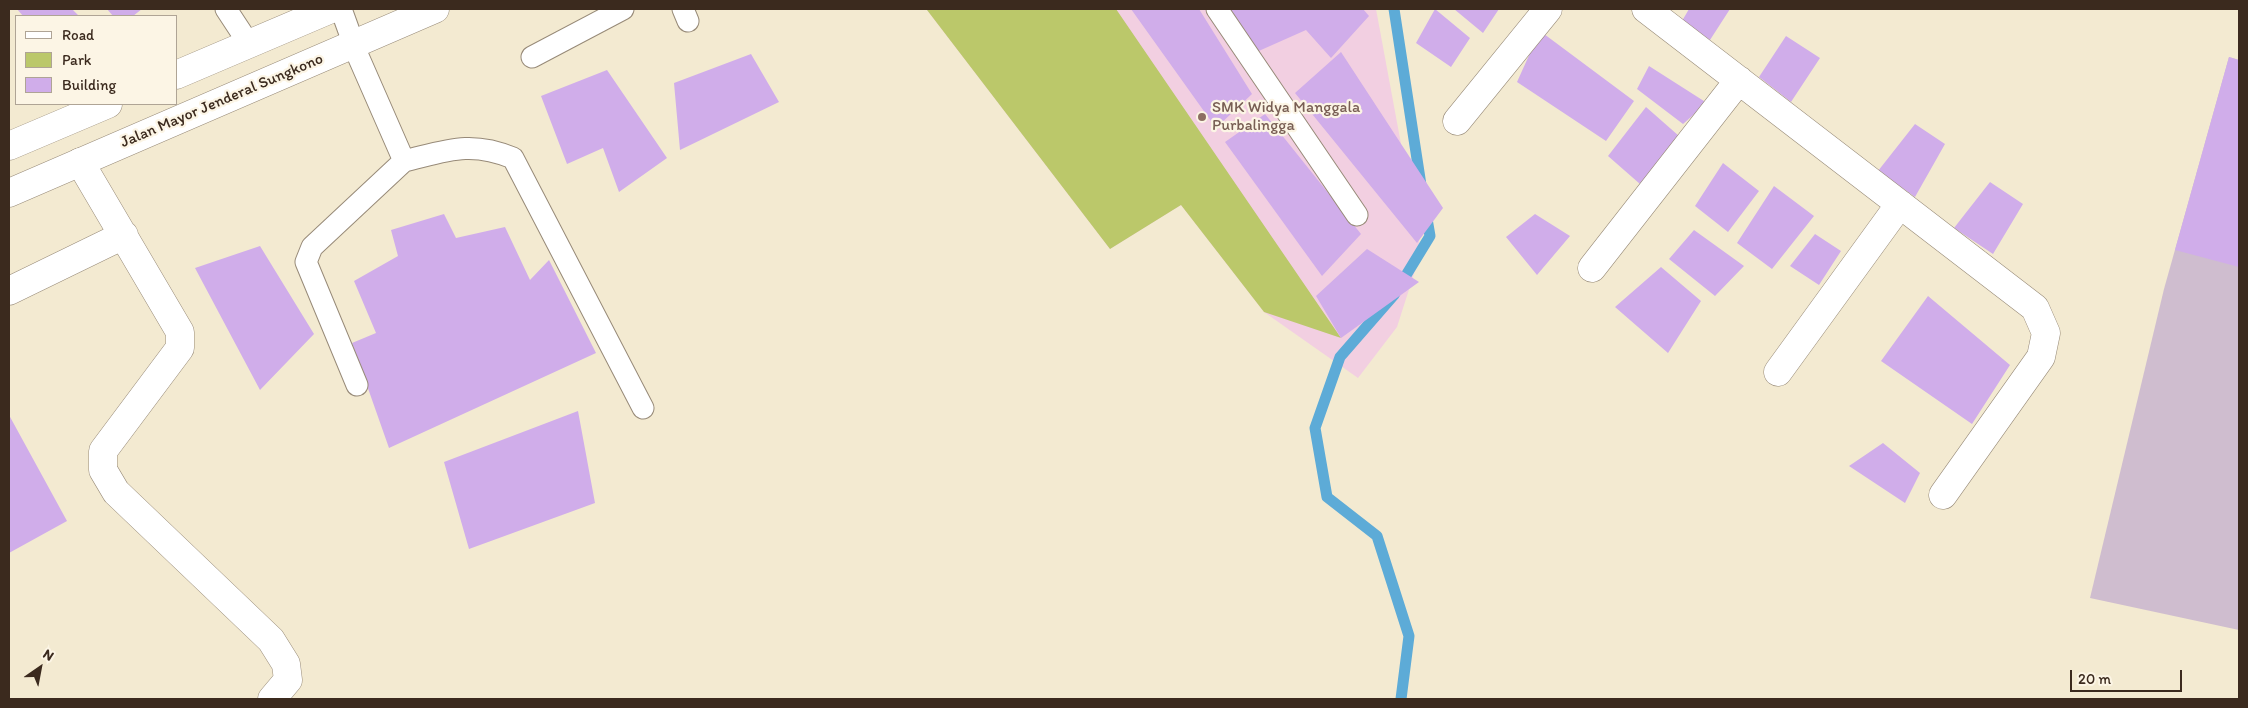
<!DOCTYPE html>
<html>
<head>
<meta charset="utf-8">
<style>
	body { margin:0 }
	#map { position:relative; width:2248px; height:708px; overflow:hidden; background:#f3ead1; font-family:Itim,sans-serif }
	canvas { display:block }
	.frame { position:absolute; inset:0; border:10px solid #3b2a1e; pointer-events:none }
	.legend { position:absolute; left:15px; top:15px; width:162px; height:90px; box-sizing:border-box; background:#fcf5e5; border:1px solid #afa495; margin:0; padding:6px 9px; list-style:none; font-size:15px; color:#3b2a1e }
	.legend li { display:flex; align-items:center; gap:10px; height:25px }
	.legend b { width:25px; border:1px solid #afa495 }
	.north { position:absolute; left:15px; top:643px; width:50px; height:50px; -webkit-text-stroke:4px #fcf5e5; paint-order:stroke; rotate:33deg; font-size:14px; font-weight:700; line-height:20px; text-align:center; color:#3b2a1e }
	.north::after { content:''; display:block; margin:auto; width:18px; height:22px; background:#3b2a1e; clip-path:polygon(50% 0,100% 100%,50% 72%,0 100%) }
	.scale { position:absolute; left:2070px; top:670px; width:112px; height:22px; box-sizing:border-box; border:2px solid #3b2a1e; border-top:0; padding-left:6px; font-size:15px; line-height:18px; white-space:nowrap; color:#3b2a1e; -webkit-text-stroke:4px #fcf5e5; paint-order:stroke }
</style>
</head>
<body>
<div id="map">
<canvas width="2248" height="708"></canvas>
<div class="frame"></div>
<ul class="legend">
<li><b style="height:6px;background:#fff"></b>Road</li>
<li><b style="height:14px;background:#bbc86a"></b>Park</li>
<li><b style="height:14px;background:#d0adea"></b>Building</li>
</ul>
<div class="north">N</div>
<div class="scale">20 m</div>
</div>
<script>
const g = document.querySelector('canvas').getContext('2d');
g.lineJoin = 'round';
function fillPath(path, color) { g.fillStyle = color; g.fill(path, 'evenodd'); }
function stroke(path, color, width, dash) { g.strokeStyle = color; g.lineWidth = width; g.lineCap = dash ? 'butt' : 'round'; g.setLineDash(dash || []); g.stroke(path); }
function write(font, color, halo, rows, align = 'center') {
  g.font = font + ' Itim,sans-serif'; g.lineWidth = 4.5; g.setLineDash([]); g.textBaseline = 'middle'; g.strokeStyle = halo; g.fillStyle = color; for (const [text, x, y, turn = 0] of rows) {
    g.save(); g.translate(x, y); g.rotate((+turn || 0) * Math.PI / 180); g.textAlign = isNaN(turn) ? turn : align; if (halo) g.strokeText(text, 0, 0); g.fillText(text, 0, 0); g.restore();
  }
}
const built = new Path2D(`
	M929,9h447l45,243 -24,75 -39,51 -94,-66 -83,-107 -71,44 -183,-239z`);
const industrial = new Path2D(`
	M2229,57l10,3v570l-149,-32 74,-309z`);
const green = new Path2D(`
	M929,9h187l225,329 -77,-26 -83,-107 -71,44 -183,-239z`);
const stream = new Path2D(`
	M1394,9l27,176
	M1401,699l8,-63 -32,-100 -50,-39 -12,-69 25,-71 54,-62 36,-59 -4,-23`);
const building = new Path2D(`
	M17,9h55l7,7h-56z
	M107,9h35l-9,7h-20z
	M1131,9h68l53,85 -36,34z
	M1223,9h140l6,7 -38,42 -25,-28 -54,24z
	M1435,9l35,29 -19,29 -35,-24z
	M1454,9h45l-16,24z
	M1689,9h41l-20,31 -28,-19z
	M1540,31l94,70 -28,40 -89,-59z
	M1786,36l34,22 -29,44 -32,-25z
	M1341,52l102,156 -26,35 -122,-150z
	M751,54l28,48 -99,48 -6,-67z
	M2229,57l10,3v207l-64,-17z
	M1649,66l58,37 -24,21 -46,-35z
	M607,70l60,88 -48,34 -16,-44 -36,16 -26,-68z
	M1646,107l33,29 -39,48 -32,-28z
	M1265,114l96,120 -39,42 -97,-134z
	M1915,124l30,20 -30,53 -37,-26z
	M1723,163l36,28 -31,41 -33,-26z
	M1990,182l33,22 -30,50 -39,-26z
	M1774,186l40,30 -42,53 -35,-26z
	M444,214l12,24 49,-11 25,53 19,-20 47,93 -207,95 -37,-105 24,-10 -22,-52 44,-25 -7,-26z
	M1535,214l35,22 -33,39 -31,-38z
	M1694,230l50,36 -29,30 -46,-37z
	M1815,234l26,17 -22,34 -29,-19z
	M260,246l54,88 -54,56 -65,-122z
	M1367,249l52,33 -78,56 -25,-42z
	M1661,267l40,34 -33,52 -53,-46z
	M1928,296l82,69 -38,59 -91,-63z
	M578,411l17,92 -126,46 -25,-87z
	M9,415l58,106 -58,32z
	M1883,443l37,30 -15,30 -56,-37z`);
const service = new Path2D(`
	M226,9l23,35
	M341,9l17,47 46,105 -92,86 -6,15 51,123
	M683,9l5,12
	M1217,9l140,206
	M532,57l91,-48
	M404,161c42,-10 66,-21 109,-3l130,250`);
const minor = new Path2D(`
	M1646,9l389,299 11,25 -5,24 -98,138
	M1457,121l91,-112
	M80,162l100,170v16l-77,103v19l13,22 155,148 15,24 2,16 -16,19
	M1592,268l147,-188
	M9,291l115,-56
	M1778,372l122,-168`);
const primary = new Path2D(`
	M176,75l155,-66
	M9,146l99,-42
	M9,193l426,-184`);
const markers = [
	[1202,117,5,"#8d6e63"]
];
const streetNames = [
	["Jalan Mayor Jenderal Sungkono",222,101,-23]
];
const educationNames = [
	["SMK Widya Manggala",1212,108],
	["Purbalingga",1212,126]
];
fillPath(built, '#f2cfe1');
fillPath(industrial, '#cfbdcf');
fillPath(green, '#bbc86a');
stroke(stream, '#5dabd7', 11);
fillPath(building, '#d0adea');
stroke(service, '#978a78', 23);
stroke(minor, '#978a78', 29);
stroke(primary, '#978a78', 29);
stroke(service, '#fff', 21);
stroke(minor, '#fff', 28);
stroke(primary, '#fff', 28);
for (const [x, y, r, color] of markers) { const dot = new Path2D(); dot.arc(x, y, r, 0, 2 * Math.PI); g.fillStyle = color; g.fill(dot); stroke(dot, '#fcf5e5', 2); }
write('16px', '#3b2a1e', '#fcf5e5', streetNames);
write('16px', '#785e54', '#fcf5e5', educationNames, 'left');
</script>
</body>
</html>
